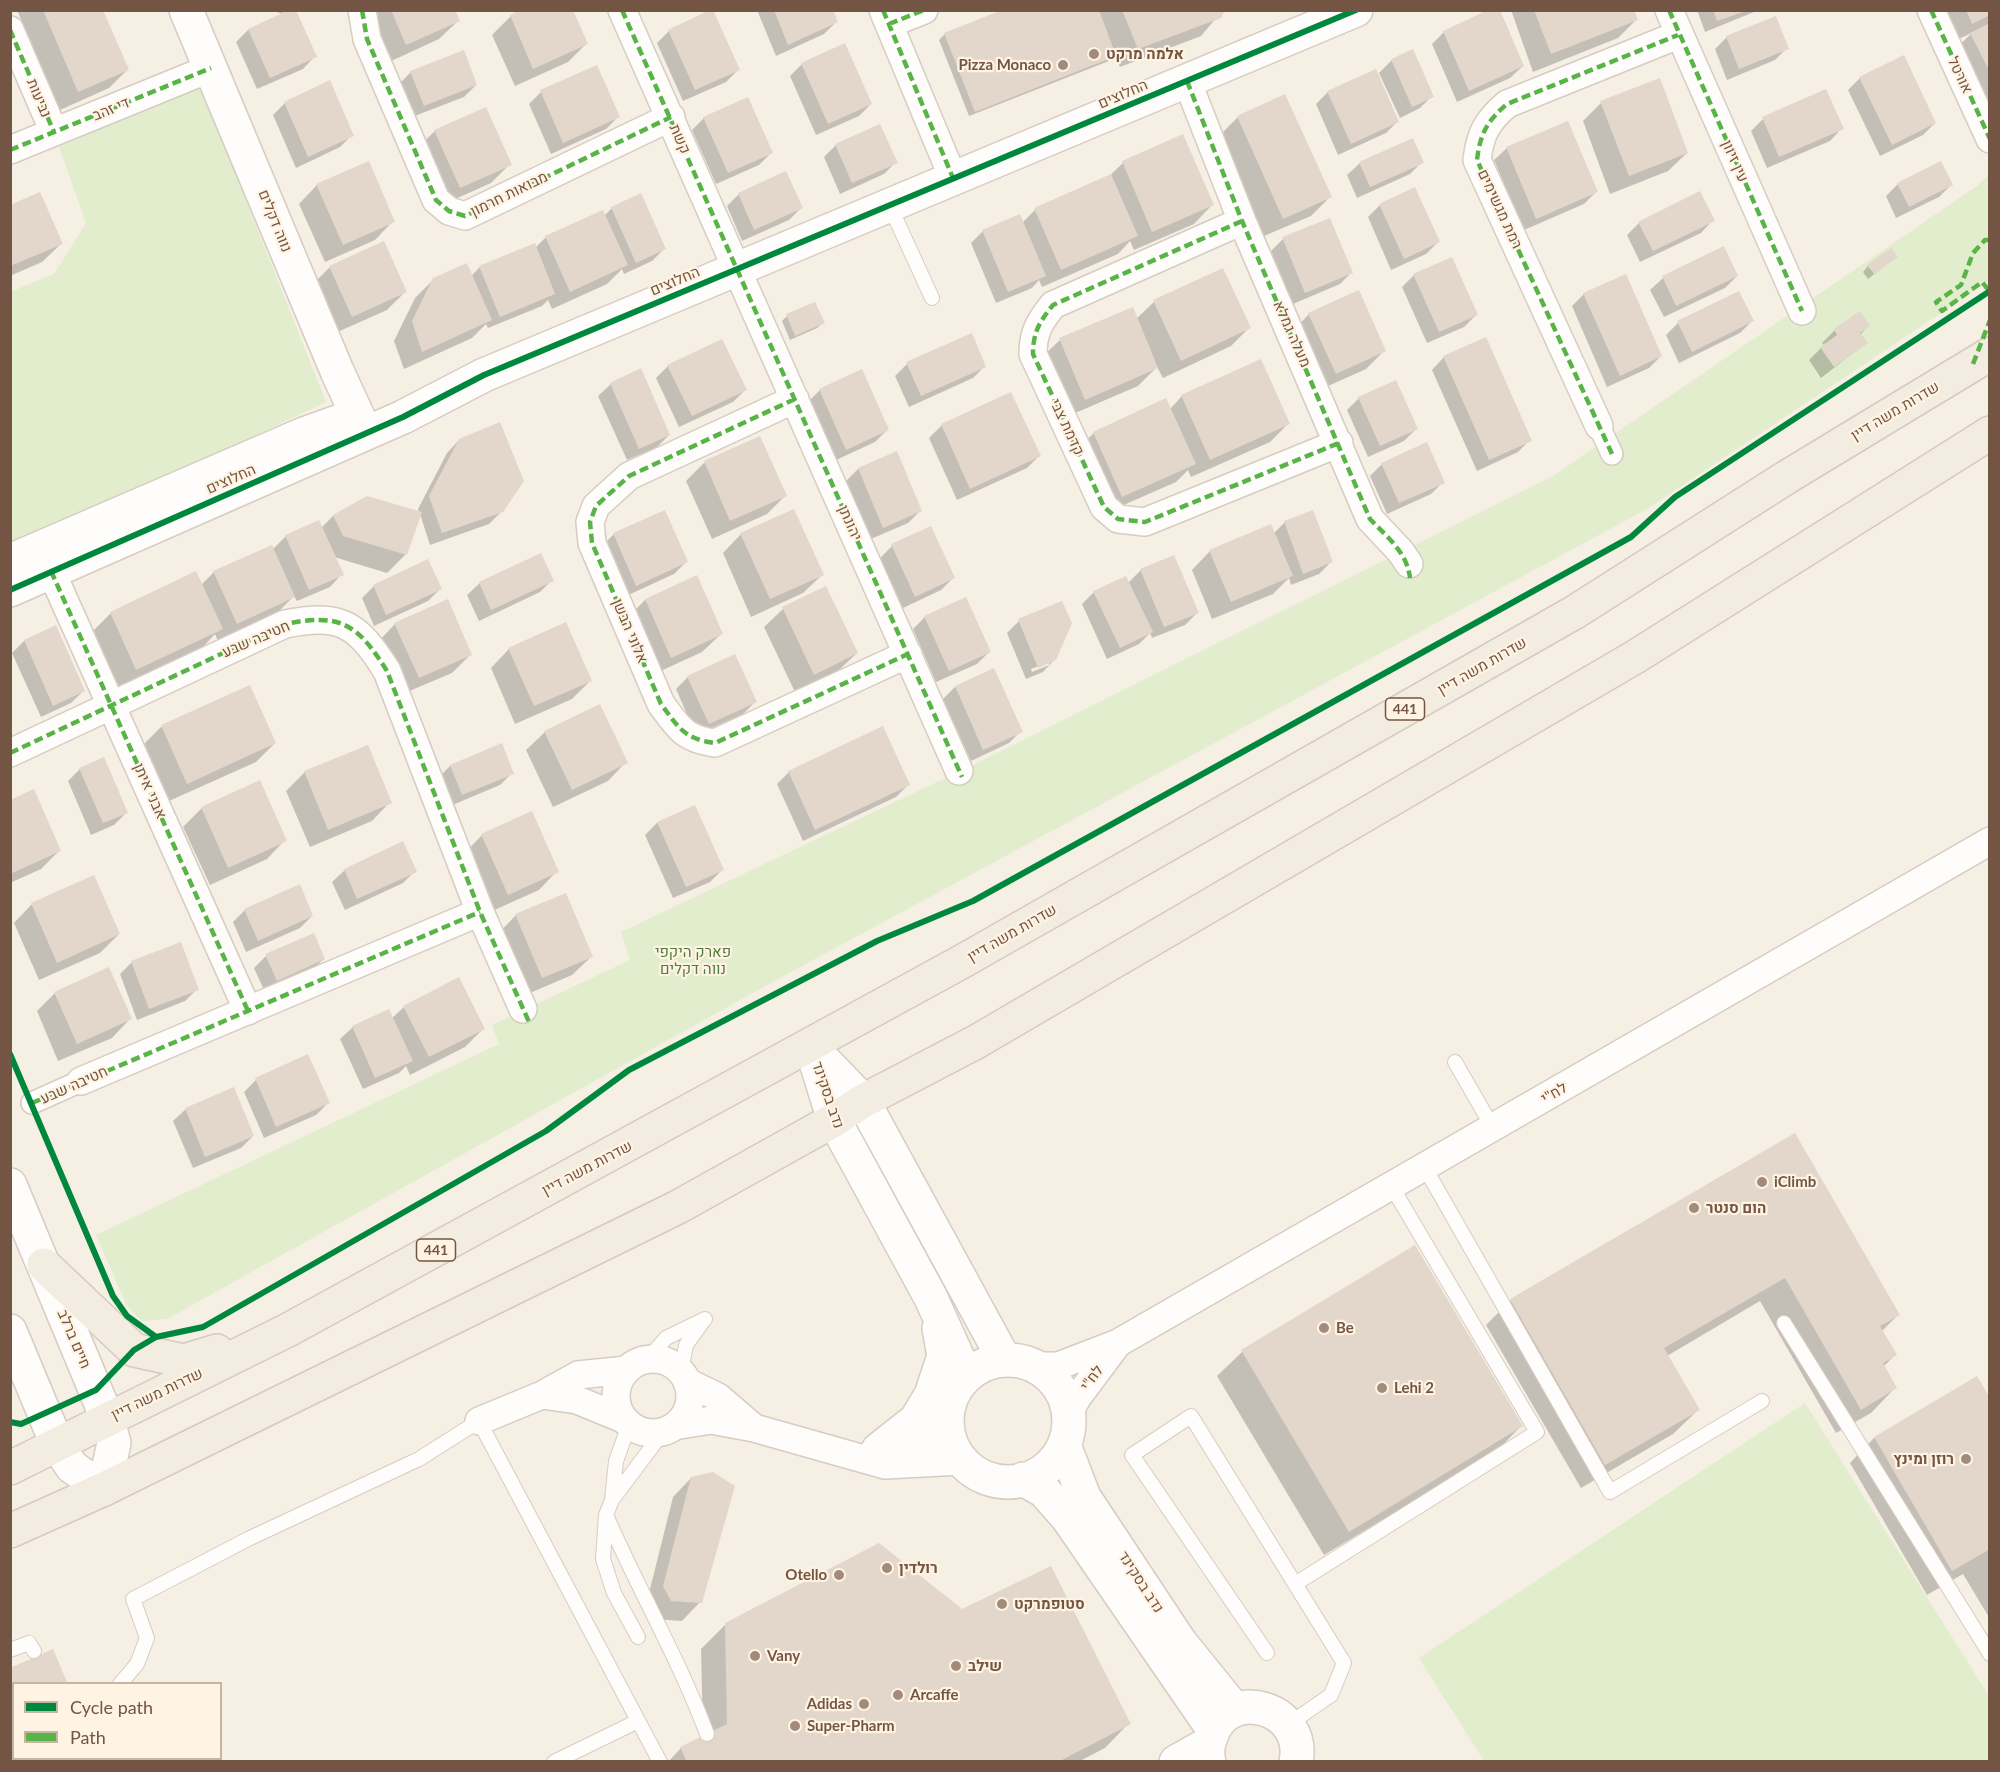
<!DOCTYPE html>
<html>
<head>
<meta charset="utf-8">
<style>
	body { margin:0 }
	#map { position:relative; width:2000px; height:1772px; overflow:hidden; background:#f6efe4; font-family:Lato,sans-serif }
	canvas { display:block }
	.frame { position:absolute; inset:0; border:12px solid #745543; pointer-events:none }
	.legend { position:absolute; left:12px; top:1682px; width:210px; height:78px; box-sizing:border-box; background:#fff4e4; border:2px solid #c7b4a4; margin:0; padding:8px 10px; list-style:none; font-size:18px; color:#745543 }
	.legend li { display:flex; align-items:center; gap:12px; height:30px }
	.legend b { width:30px; border:2px solid #c7b4a4 }
</style>
</head>
<body>
<div id="map">
<canvas width="2000" height="1772"></canvas>
<div class="frame"></div>
<ul class="legend">
<li><b style="height:8px;background:#00873e"></b>Cycle path</li>
<li><b style="height:8px;background:#59b447"></b>Path</li>
</ul>
</div>
<script>
const g = document.querySelector('canvas').getContext('2d');
g.lineJoin = 'round';
function fillPath(path, color) { g.fillStyle = color; g.fill(path, 'evenodd'); }
function stroke(path, color, width, dash) { g.strokeStyle = color; g.lineWidth = width; g.lineCap = dash ? 'butt' : 'round'; g.setLineDash(dash || []); g.stroke(path); }
function write(font, color, halo, rows, align = 'center') {
  g.font = font + ' Lato,Heebo,sans-serif'; g.lineWidth = 4.5; g.setLineDash([]); g.textBaseline = 'middle'; g.strokeStyle = halo; g.fillStyle = color; for (const [text, x, y, turn = 0] of rows) {
    g.save(); g.translate(x, y); g.rotate((+turn || 0) * Math.PI / 180); g.textAlign = isNaN(turn) ? turn : align; if (halo) g.strokeText(text, 0, 0); g.fillText(text, 0, 0); g.restore();
  }
}
const green = new Path2D(`
	M200,85l126,317 -315,148 -1,-258 44,-18 32,-51 -27,-76z
	M1989,175v106l-342,228 -880,476 -600,334 -25,2 -15,-15 -31,-71 403,-191 -7,-19 138,-65 -9,-28 354,-168 578,-288 424,-290z
	M1805,1403l184,293v65h-505l-65,-103z`);
const shadow = new Path2D(`
	M17,10h85l25,60 -18,18 -49,22z
	M271,10h14l-3,4z
	M292,10l23,46 -12,13 -46,20 -21,-47 12,-12z
	M367,10h86l5,11 -19,18 -52,24z
	M757,10h74l5,12 -12,12 -48,22z
	M1006,10h217l-22,26 -81,31 -5,-12 -6,6 -140,55 -30,-76 6,-6z
	M1511,10h121l4,10 -18,18 -85,34z
	M1697,10h62l-54,22z
	M1939,10h51v108l-38,-66 20,-19 -18,8z
	M511,16l75,28 -18,18 -53,24 -23,-51z
	M669,31l69,39 -12,12 -43,19 -26,-58z
	M1444,32l79,34 -13,12 -53,24 -25,-58z
	M1727,37l60,11 -12,12 -48,20 -12,-31z
	M1412,51l20,45 -12,12 -20,10 -21,-45 12,-12z
	M802,64l69,40 -12,12 -43,19 -26,-59z
	M411,72l65,13 -12,12 -52,20 -13,-33z
	M1860,78l75,45 -12,12 -43,21 -32,-66z
	M1825,91l17,37 -12,13 -63,27 -16,-37 12,-12z
	M541,92l77,25 -12,12 -55,25 -22,-50z
	M1328,92l70,29 -12,12 -48,22 -22,-51z
	M285,103l67,32 -12,12 -44,21 -23,-53z
	M1601,103l86,50 -19,18 -58,23 -27,-73z
	M1238,117l92,80 -19,19 -47,20 -44,-101z
	M704,118l67,35 -12,12 -43,19 -24,-54z
	M435,131l75,33 -19,19 -49,22 -26,-56z
	M1183,136l29,69 -18,19 -60,26 -4,-9 -12,13 -76,33 -3,-7 -7,8 -36,15 -25,-60 12,-12 39,-8 13,-13 72,-32 16,-15z
	M1412,140l10,22 -12,12 -53,24 -10,-23 13,-12z
	M836,145l60,17 -12,12 -44,20 -16,-37z
	M1507,148l89,44 -12,12 -60,26 -30,-70z
	M1898,184l53,1 -12,12 -43,21 -10,-22z
	M317,185l76,36 -18,19 -50,22 -26,-58z
	M739,194l62,14 -12,12 -47,21 -15,-35z
	M1380,205l58,37 -12,12 -35,16 -23,-53z
	M10,207l51,37 -19,18 -32,14z
	M612,208l52,41 -12,12 -28,13 -2,-5 -15,15 -55,25 -4,-9 -6,6 -54,22 -2,-4 -14,14 -68,31 -10,-28 21,-43 19,-19 37,-3 9,-9 55,-19 11,-11 58,-21z
	M1713,220l-12,13 -61,29 -13,-27 12,-12z
	M1283,239l69,33 -12,12 -47,20 -22,-53z
	M1723,248l14,28 -12,12 -61,29 -14,-27 13,-12z
	M1896,257l-28,22 -5,-7 5,-6z
	M330,267l75,25 -18,18 -54,24 -21,-49z
	M1414,275l62,40 -12,12 -37,16 -25,-56z
	M1584,294l77,62 -12,12 -42,19 -35,-81z
	M1154,302l96,25 -19,19 -68,32 -6,-11 -19,19 -72,31 -25,-59 19,-18 72,-31 4,10z
	M1860,313l8,13 -8,9 6,8 -45,35 -12,-18 15,-15 -2,-2 12,-12z
	M1309,314l75,37 -18,18 -49,22 -26,-58z
	M787,316l36,7 -6,5 -27,12 -8,-19z
	M1752,321l-12,12 -61,30 -13,-28 12,-12z
	M1444,357l86,83 -12,12 -41,19 -45,-101z
	M907,364l78,2 -12,12 -64,29 -14,-31z
	M668,366l77,24 -12,12 -54,25 -23,-49z
	M611,384l58,51 -12,12 -30,13 -29,-64z
	M820,390l67,40 -12,12 -41,19 -26,-59z
	M1011,394l28,62 -12,12 -70,32 -28,-62 12,-12z
	M1182,396l106,28 -18,18 -79,35 -3,-7 -12,12 -73,32 -28,-63 19,-18 76,-24z
	M1359,398l57,31 -12,12 -36,16 -21,-47z
	M760,438l25,58 -18,18 -55,25 -26,-58 18,-18z
	M459,440l43,71 -13,13 -59,21 -10,-31 -14,40 -19,19 -53,-16 8,17 -12,13 -33,14 -3,-5 -19,19 -57,26 -3,-7 -12,13 -86,40 -25,-55 19,-19 84,-40 6,12 13,-13 59,-23 13,-13 35,-8 12,-12 86,-3 -1,-4 29,-56z
	M896,453l24,58 -12,12 -37,16 -25,-58 12,-12z
	M1382,464l61,18 -12,12 -44,20 -17,-38z
	M1285,522l46,40 -12,12 -28,11 -2,-7 -16,16 -61,25 -20,-49 18,-19 64,-18z
	M614,534l72,28 -12,12 -50,23 -22,-51z
	M741,534l81,41 -19,18 -52,24 -28,-64z
	M892,546l61,32 -12,12 -38,18 -23,-50z
	M1141,570l56,43 -12,12 -33,13 -2,-5 -11,11 -32,15 -25,-55 12,-12 34,-9z
	M552,580l-12,12 -61,29 -12,-26 13,-12z
	M374,586l66,3 -12,12 -54,25 -12,-28z
	M826,588l31,65 -19,18 -43,21 -31,-65 19,-18z
	M645,600l76,34 -19,18 -50,23 -25,-57z
	M1061,602l-6,57 -12,13 -17,7 -19,-46 12,-12zM1049,662v3l-17,7 -1,-3z
	M925,617l64,35 -12,12 -41,18 -23,-53z
	M395,624l76,30 -19,19 -52,22 -23,-52z
	M55,627l28,64 -12,12 -30,14 -29,-64 12,-12z
	M509,649l81,32 -18,18 -57,25 -24,-56z
	M688,677l67,25 -12,12 -47,21 -20,-46z
	M249,687l26,56 -19,19 -87,39 -26,-56 18,-18z
	M955,687l66,44 -12,12 -38,18 -28,-62z
	M545,732l81,30 -18,19 -55,26 -27,-57z
	M450,766l62,7 -12,12 -50,21 -12,-28z
	M80,769l46,44 -12,12 -23,10 -23,-54z
	M305,772l85,30 -18,19 -62,26 -24,-56z
	M789,772l119,13 -12,12 -93,44 -26,-57z
	M10,801l49,50 -18,18 -31,14z
	M694,807l28,63 -12,12 -37,16 -28,-63 12,-12z
	M202,808l83,32 -18,19 -57,26 -27,-58z
	M482,835l75,36 -18,19 -49,22 -26,-58z
	M345,870l70,1 -12,12 -58,27 -13,-28z
	M32,904l87,30 -19,19 -61,27 -25,-57z
	M245,910l67,6 -12,12 -54,24 -13,-30z
	M516,915l75,42 -19,18 -49,21 -25,-62z
	M266,956l58,3 -13,12 -46,21 -11,-24z
	M132,962l65,27 -12,12 -48,19 -17,-46z
	M55,993l75,26 -18,19 -54,23 -21,-50z
	M404,1007l79,22 -18,18 -55,28 -4,-9 -7,7 -36,16 -23,-50 13,-12 39,-9z
	M256,1080l72,23 -12,12 -52,23 -20,-46z
	M186,1109l67,27 -12,12 -48,20 -20,-47z
	M1794,1135l104,180 -16,16 13,24 -12,12 12,21 -24,25 -35,20 -76,-132 -93,55 31,54 -25,24 -92,54 -95,-163 25,-25z
	M1414,1247l107,179 -24,25 -173,104 -107,-179 25,-24z
	M1976,1378l14,23v218l-27,-45 -36,21 -77,-132 24,-25z
	M691,1478l9,124 -18,19 -29,-2 -7,-14 27,-108z
	M962,1610l167,113 -24,25 -27,14h-410l13,-14 22,-10 -2,-89 25,-25z
	M10,1670l55,12 -51,2v28l-4,1z`);
const building = new Path2D(`
	M43,10h60l26,60 -51,22z
	M289,10h7l21,47 -47,21 -22,-49z
	M391,10h64l5,11 -54,24z
	M520,10h53l15,34 -55,25 -23,-54z
	M710,10h3l27,60 -45,20 -27,-60z
	M774,10h59l5,12 -50,23z
	M1002,10h97l17,46 -141,56 -31,-79z
	M1122,10h103l-4,8 -83,31z
	M1488,10h12l24,56 -55,25 -26,-60z
	M1534,10h100l4,10 -87,34z
	M1713,10h32l1,1 -29,10z
	M1966,10h24v5l-18,9z
	M1776,16l13,33 -50,20 -13,-33z
	M1990,23v49l-20,-39z
	M845,43l27,61 -44,20 -27,-61z
	M1413,49l21,48 -22,10 -21,-48z
	M464,50l13,35 -53,21 -14,-35z
	M1904,55l32,68 -44,22 -33,-68z
	M597,65l23,52 -57,26 -23,-53z
	M1376,69l23,53 -48,22 -24,-53z
	M1660,78l28,75 -59,23 -29,-75z
	M330,80l24,56 -46,21 -24,-55z
	M1826,89l18,40 -65,28 -17,-40z
	M1285,94l47,103 -49,22 -46,-103z
	M748,97l25,56 -45,20 -25,-56z
	M486,107l26,58 -52,23 -26,-58z
	M1568,121l30,71 -62,27 -30,-72z
	M880,124l18,39 -46,20 -17,-39z
	M1183,134l31,71 -62,27 -30,-71z
	M1413,138l11,25 -54,24 -11,-25z
	M369,161l26,61 -52,23 -27,-61z
	M1941,161l12,24 -44,22 -12,-24z
	M786,171l17,37 -49,22 -16,-37z
	M1111,174l27,62 -77,34 -27,-62z
	M1415,187l25,55 -36,17 -25,-55z
	M1700,191l15,30 -62,30 -15,-29z
	M40,192l23,52 -53,22v-61z
	M641,193l25,56 -30,14 -25,-56z
	M603,210l25,55 -58,27 -25,-56z
	M1020,214l26,62 -38,16 -26,-62z
	M1330,218l23,55 -48,20 -23,-56z
	M384,241l23,51 -55,25 -23,-51z
	M535,243l20,51 -55,23 -21,-51z
	M1724,246l14,30 -62,30 -14,-30z
	M1891,248l7,9 -24,17 -7,-9z
	M1452,257l26,58 -39,17 -26,-58z
	M467,263l25,57 -70,32 -10,-31 21,-43z
	M1223,268l28,60 -70,33 -28,-61z
	M1626,274l36,82 -42,20 -37,-83z
	M1359,290l27,61 -50,23 -28,-61z
	M1739,291l15,30 -62,31 -15,-31z
	M815,302l10,21 -30,13 -9,-22z
	M1133,307l25,61 -73,32 -26,-62z
	M1860,311l10,15 -10,7 8,10 -34,24 -14,-20 17,-12 -3,-6z
	M972,333l14,34 -65,29 -15,-34z
	M1486,337l46,104 -43,19 -46,-104z
	M722,339l25,51 -55,26 -25,-51z
	M1261,359l29,65 -80,36 -29,-65z
	M641,368l29,67 -31,14 -29,-66z
	M862,369l27,61 -43,20 -27,-61z
	M1396,380l22,49 -38,17 -22,-49z
	M1011,392l30,64 -71,33 -29,-65z
	M1166,398l30,66 -74,33 -29,-65z
	M500,422l24,59 -21,31 -61,21 -13,-37 30,-57z
	M760,436l27,60 -57,25 -26,-60z
	M1427,442l18,41 -46,20 -18,-40z
	M897,451l25,60 -39,17 -25,-60z
	M367,496l55,16 -15,43 -64,-19 -10,-21z
	M794,509l30,66 -54,24 -30,-66z
	M665,510l23,52 -52,24 -23,-53z
	M1313,510l20,52 -30,12 -19,-53z
	M319,520l25,55 -35,15 -24,-55z
	M1271,524l22,52 -62,26 -22,-52z
	M931,526l24,52 -40,19 -24,-53z
	M272,545l23,52 -58,27 -24,-53z
	M541,553l13,28 -63,29 -12,-28z
	M1174,555l25,58 -35,14 -24,-58z
	M428,559l14,30 -56,26 -13,-30z
	M196,571l27,58 -87,41 -26,-58z
	M697,575l26,59 -52,24 -26,-59z
	M1126,576l27,56 -33,16 -27,-57z
	M826,586l32,67 -44,22 -32,-68z
	M966,597l25,55 -42,19 -25,-55z
	M448,599l24,56 -53,23 -25,-55z
	M1062,601l10,22 -16,37 -18,8 -20,-49z
	M566,622l26,59 -58,25 -26,-58z
	M56,625l29,66 -32,15 -29,-66z
	M735,654l22,48 -48,22 -22,-48z
	M994,668l29,64 -40,18 -28,-64z
	M250,685l26,58 -89,41 -26,-59z
	M600,704l28,59 -56,27 -28,-59z
	M883,726l27,59 -95,45 -27,-59z
	M502,743l12,31 -52,21 -12,-30z
	M368,745l24,58 -64,27 -24,-59z
	M104,757l24,56 -25,10 -24,-55z
	M260,780l27,61 -59,27 -27,-61z
	M34,789l27,62 -51,23v-74z
	M695,805l29,65 -38,17 -29,-65z
	M532,811l27,61 -51,23 -27,-61z
	M403,841l14,31 -60,27 -13,-30z
	M94,875l26,59 -63,29 -26,-60z
	M300,884l13,32 -55,25 -14,-32z
	M566,893l27,64 -51,21 -27,-64z
	M314,933l11,26 -48,22 -12,-27z
	M181,942l18,48 -50,19 -18,-48z
	M109,967l23,52 -55,25 -23,-52z
	M459,977l26,52 -56,28 -26,-51z
	M389,1009l24,52 -38,17 -23,-52z
	M308,1054l22,49 -54,24 -21,-49z
	M234,1087l20,49 -49,21 -20,-49z
	M1795,1133l105,182 -20,11 17,29 -14,8 14,25 -36,22 -76,-132 -121,70 36,62 -95,55 -95,-166z
	M1415,1245l108,181 -174,106 -108,-182z
	M1977,1376l13,22v151l-38,22 -78,-134z
	M713,1472l22,14 -33,117 -31,-2 -8,-15 28,-109z
	M879,1543l83,66 89,-43 80,158 -73,38h-371l-7,-15 47,-23 -2,-101z
	M53,1649l14,33 -53,2v21l-4,-6v-31z`);
const service = new Path2D(`
	M889,204l43,94
	M1455,1062l38,66
	M1425,1168l185,324 152,-91
	M1784,1323l206,331
	M648,1359l18,-21 39,-19
	M681,1372l5,-27 18,-25
	M629,1425l-13,36 -4,39 -6,15 -3,44 11,34 24,44
	M612,1500l51,-68
	M606,1515c32,74 73,144 101,219
	M1295,1584l242,-152 -145,-245
	M10,1650l19,-7 5,8
	M1267,1653l-135,-198 59,-39 153,247 -13,32 -42,29
	M120,1684l17,-20 10,-26 -14,-39 115,-60 171,-80 60,-38 181,341
	M10,1745l4,-1
	M554,1762l84,-41`);
const pedestrian = new Path2D(`
	M1599,426l13,28
	M32,1103l49,-22`);
const minor = new Path2D(`
	M362,10l5,29 69,161 13,11 16,5 206,-99
	M622,10l337,761
	M883,10l70,168
	M1669,10l133,301
	M1931,10l59,129
	M889,24l35,-14
	M10,30l44,102
	M1187,81l55,140 128,298 31,33 8,12
	M10,150l201,-82
	M1242,221l-189,84c-14,17 -20,28 -20,49l71,153 14,12 27,3 194,-79
	M795,399l-166,77 -33,30 -6,16 2,21 69,161c18,24 23,35 54,39l193,-89
	M1599,426l-122,-266c3,-26 10,-39 30,-56l171,-69
	M51,571l197,440
	M10,753l275,-129c55,-11 72,-1 102,47l93,241 43,97
	M81,1081l399,-169
	M616 1396a37 37 0 1 1 74 0a37 37 0 1 1-74 0Z
	M1034,1366h24l60,-23 872,-502
	M687,1382l31,15 35,30
	M542,1395l35,5 44,18
	M1068,1415l9,-17 41,-55
	M479,1421l63,-26 36,-20 49,-5
	M674,1426l37,-6 43,8 131,37 76,-4
	M887,1449c29,-1 39,-1 59,-24`);
const tertiary = new Path2D(`
	M186,10l151,361 28,61
	M10,561l294,-127 50,-18
	M10,590l393,-173 81,-42 872,-365
	M810,1046l53,55 141,258
	M814,1056l20,64 97,178 35,78
	M10,1185l97,233 7,25 -10,46 -32,-22 -15,-23 -47,-113
	M947 1421a61 61 0 1 1 122 0a61 61 0 1 1-122 0Z
	M1064,1445l20,52 96,145 55,68
	M878,1450l38,-30 15,-25 13,-39 -5,-28
	M1023,1479l21,12 23,26 146,212
	M1176,1762l32,-18
	M1209,1762c-3,-10 -1,-19 3,-28 18,-49 95,-26 84,28`);
const primary = new Path2D(`
	M44,1265l90,85 50,11 33,-10
	M10,1468l278,-138 675,-369 612,-349 212,-135 203,-123
	M10,1531l94,-42 574,-282 156,-87 29,-19 113,-59 659,-385 355,-224`);
const quiet = new Path2D(`
	M362,10l5,29 69,161 13,11 16,5 206,-99
	M622,10l340,767
	M883,10l70,168
	M1669,10l133,301
	M1931,10l59,129
	M889,24l35,-14
	M10,30l44,102
	M1187,81l55,140 128,298c17,18 37,33 40,59
	M10,150l201,-82
	M1242,221l-189,84c-14,17 -20,28 -20,49l71,153 14,12 27,3 194,-79
	M1990,240h-5l-12,13 -12,32 -25,17 6,9 40,-29 8,10
	M1973,364l17,-44
	M795,399l-166,77 -33,30 -6,16 2,21 69,161c18,24 23,35 54,39l193,-89
	M1612,454l-135,-294c3,-26 10,-39 30,-56l171,-69
	M51,571l197,440
	M10,753l275,-129c55,-11 72,-1 102,47l93,241 49,110
	M32,1103l448,-191`);
const cycleway = new Path2D(`
	M10,590l393,-173 81,-42 872,-365
	M10,1054l103,242 14,20 29,21
	M10,1422l11,2 75,-34 38,-40 22,-13 47,-10 343,-196 83,-61 248,-129 96,-40 658,-364 44,-40 315,-206`);
const markers = [
	[1094,54,6,"#a28b7b"],
	[1063,65,6,"#a28b7b"],
	[1762,1182,6,"#a28b7b"],
	[1694,1208,6,"#a28b7b"],
	[1324,1328,6,"#a28b7b"],
	[1382,1388,6,"#a28b7b"],
	[1966,1459,6,"#a28b7b"],
	[887,1568,6,"#a28b7b"],
	[839,1575,6,"#a28b7b"],
	[1002,1604,6,"#a28b7b"],
	[755,1656,6,"#a28b7b"],
	[956,1666,6,"#a28b7b"],
	[898,1695,6,"#a28b7b"],
	[864,1704,6,"#a28b7b"],
	[795,1726,6,"#a28b7b"]
];
const shields = [
	[1405,709,39],
	[436,1250,39]
];
const shieldNames = [
	["441",1405,709],
	["441",436,1250]
];
const poiNames = [
	["אלמה מרקט",1106,54],
	["Pizza Monaco",1051,65,"right"],
	["iClimb",1774,1182],
	["הום סנטר",1706,1208],
	["Be",1336,1328],
	["Lehi 2",1394,1388],
	["רוזן ומינץ",1954,1459,"right"],
	["רולדין",899,1568],
	["Otello",827,1575,"right"],
	["סטופמרקט",1014,1604],
	["Vany",767,1656],
	["שילב",968,1666],
	["Arcaffe",910,1695],
	["Adidas",852,1704,"right"],
	["Super-Pharm",807,1726]
];
const streetNames = [
	["אורטל",1960,75,65],
	["החלוצים",1123,94,-23],
	["נביעות",39,98,67],
	["די זהב",111,109,-22],
	["קשת",680,139,66],
	["עין זיוון",1735,161,66],
	["מבואות חרמון",509,194,-26],
	["רמת מגשימים",1500,209,65],
	["נווה דקלים",275,221,68],
	["החלוצים",675,281,-23],
	["מעלה גמלא",1292,334,66],
	["שדרות משה דיין",1895,411,-31],
	["קדמת צבי",1067,427,65],
	["החלוצים",231,479,-24],
	["יהונתן",850,523,66],
	["אלוני הבשן",630,631,67],
	["חטיבה שבע",256,639,-23],
	["שדרות משה דיין",1482,666,-30],
	["אבני איתן",150,791,66],
	["שדרות משה דיין",1012,933,-30],
	["חטיבה שבע",74,1085,-24],
	["לח\"י",1554,1093,-30],
	["נדב בסקינד",828,1095,71],
	["שדרות משה דיין",587,1168,-28],
	["חיים ברלב",74,1339,67],
	["לח\"י",1092,1378,-53],
	["שדרות משה דיין",157,1394,-26],
	["נדב בסקינד",1141,1582,57]
];
const parkNames = [
	["פארק היקפי",693,952],
	["נווה דקלים",693,969]
];
fillPath(green, '#e1edcd');
fillPath(shadow, '#0003');
fillPath(building, '#e3d6cb');
stroke(service, '#d7ccc2', 16);
stroke(pedestrian, '#d7ccc2', 24);
stroke(minor, '#d7ccc2', 30);
stroke(tertiary, '#d7ccc2', 36);
stroke(primary, '#d5cac2', 36);
stroke(service, '#fefdfb', 14);
stroke(pedestrian, '#fefdfb', 21);
stroke(minor, '#fefdfb', 27);
stroke(tertiary, '#fefdfb', 33);
stroke(primary, '#f2ece1', 33);
stroke(quiet, '#59b447', 4.5, [9, 4.5]);
stroke(cycleway, '#00873e', 6);
for (const [x, y, r, color] of markers) { const dot = new Path2D(); dot.arc(x, y, r, 0, 2 * Math.PI); g.fillStyle = color; g.fill(dot); stroke(dot, '#fff4e4', 2); }
for (const [x, y, w] of shields) { const box = new Path2D(); box.roundRect(x - w / 2, y - 11, w, 22, 4.5); g.fillStyle = '#fff4e4'; g.fill(box); stroke(box, '#745543', 1.5); }
write('bold 14px', '#745543', null, shieldNames);
write('bold 15px', '#745543', '#fff4e4', poiNames, 'left');
write('15px', '#745543', '#fff4e4', streetNames);
write('15px', '#4e7c3a', '#fff4e4', parkNames);
</script>
</body>
</html>
